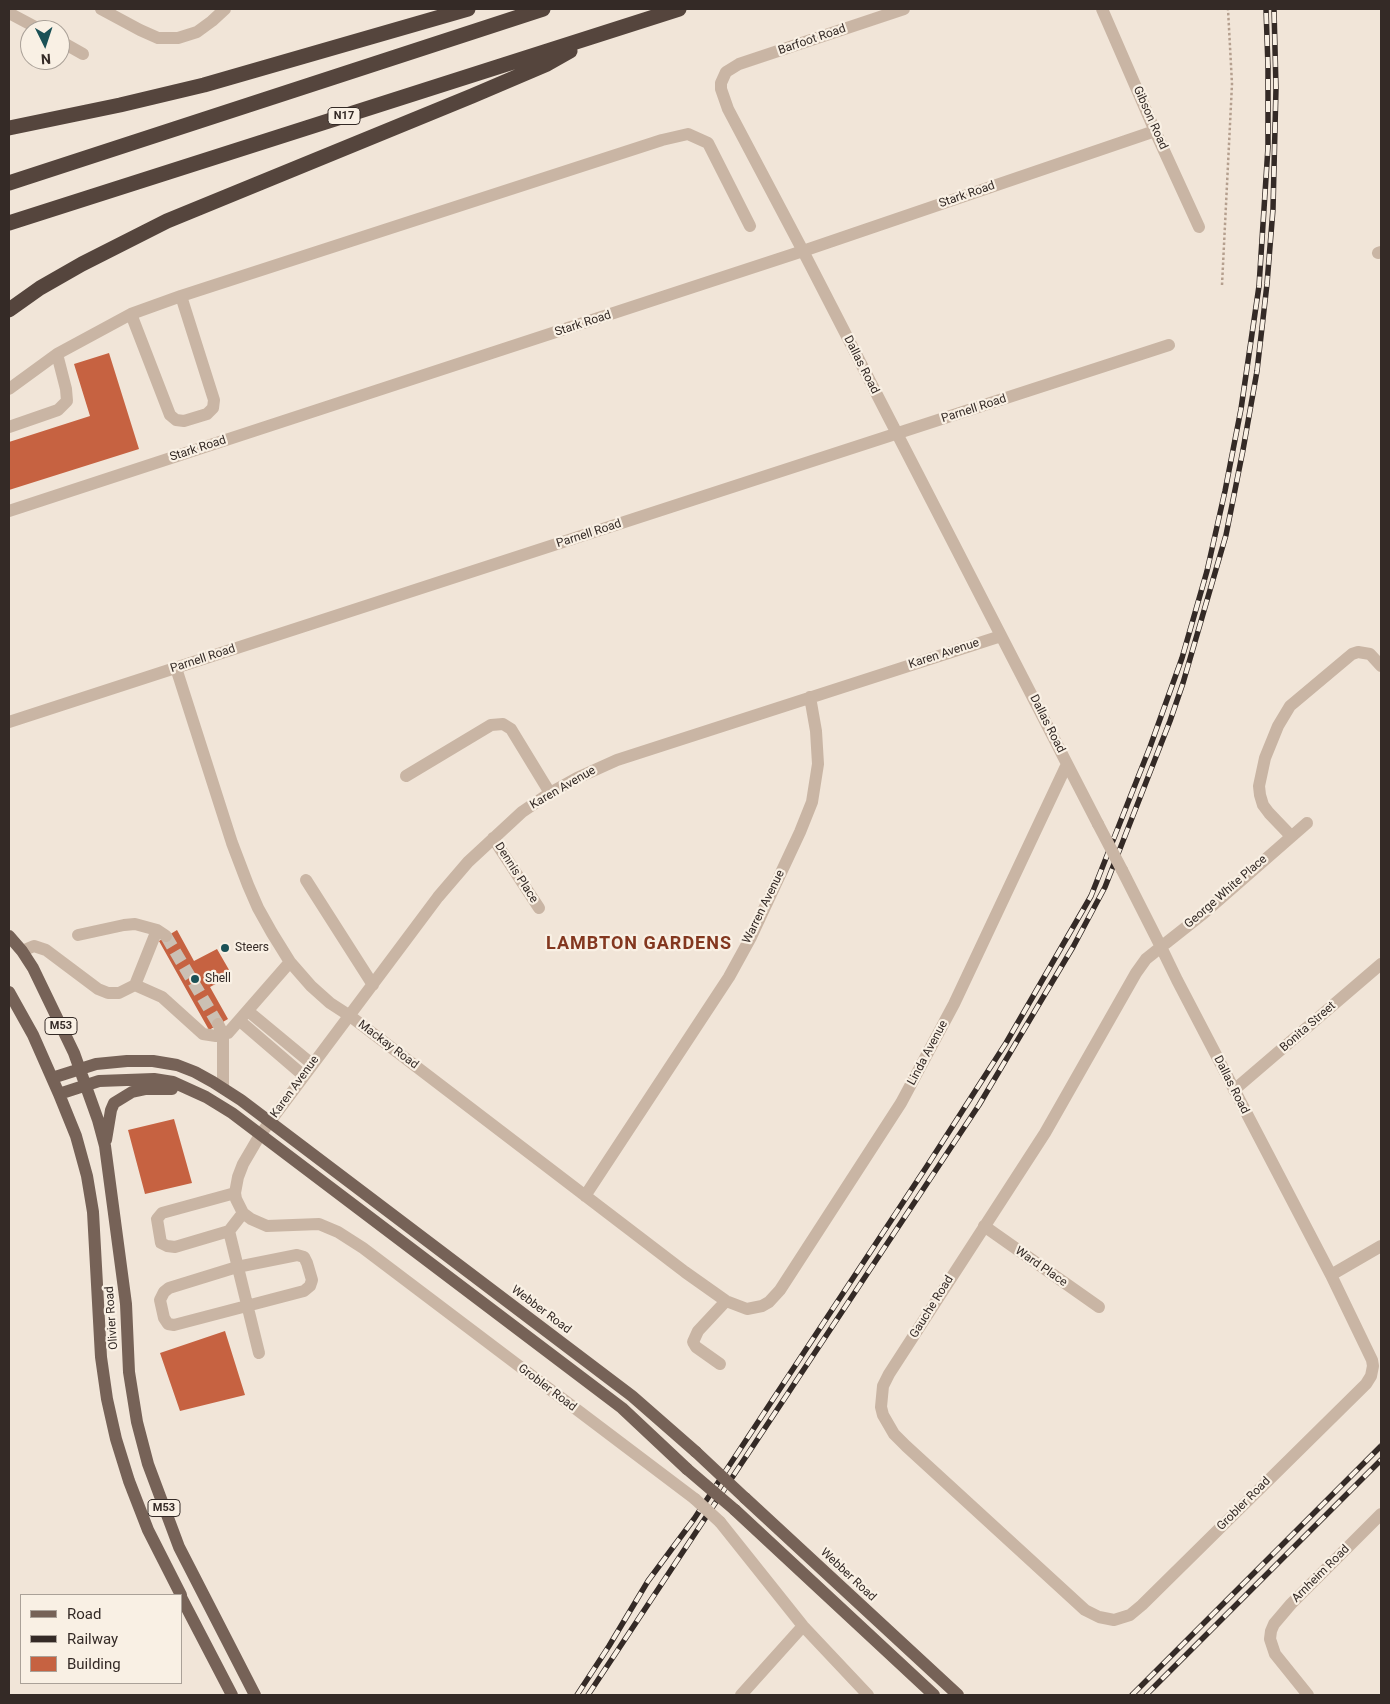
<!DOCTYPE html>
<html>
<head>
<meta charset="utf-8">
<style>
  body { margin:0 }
  #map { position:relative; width:1390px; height:1704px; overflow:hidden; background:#f1e5d8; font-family:Roboto,sans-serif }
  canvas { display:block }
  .frame { position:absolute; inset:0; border:10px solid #342a26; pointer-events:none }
  .legend { position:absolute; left:20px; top:1594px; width:162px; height:90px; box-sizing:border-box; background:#f9f0e4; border:1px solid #aaa198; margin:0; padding:6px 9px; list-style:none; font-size:15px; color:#342a26 }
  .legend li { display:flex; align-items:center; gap:10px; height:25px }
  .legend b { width:25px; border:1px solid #aaa198 }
  .north { position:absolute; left:20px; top:20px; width:50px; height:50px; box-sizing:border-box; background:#f9f0e4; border:1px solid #aaa198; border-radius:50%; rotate:176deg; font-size:14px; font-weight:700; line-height:20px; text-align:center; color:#342a26 }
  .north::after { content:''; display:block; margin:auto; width:18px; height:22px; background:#1b5156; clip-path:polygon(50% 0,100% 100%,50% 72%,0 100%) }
</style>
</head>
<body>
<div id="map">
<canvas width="1390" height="1704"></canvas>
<div class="frame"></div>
<ul class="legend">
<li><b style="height:6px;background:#766257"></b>Road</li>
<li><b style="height:6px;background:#342a26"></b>Railway</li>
<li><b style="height:14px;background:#c66241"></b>Building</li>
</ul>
<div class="north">N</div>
</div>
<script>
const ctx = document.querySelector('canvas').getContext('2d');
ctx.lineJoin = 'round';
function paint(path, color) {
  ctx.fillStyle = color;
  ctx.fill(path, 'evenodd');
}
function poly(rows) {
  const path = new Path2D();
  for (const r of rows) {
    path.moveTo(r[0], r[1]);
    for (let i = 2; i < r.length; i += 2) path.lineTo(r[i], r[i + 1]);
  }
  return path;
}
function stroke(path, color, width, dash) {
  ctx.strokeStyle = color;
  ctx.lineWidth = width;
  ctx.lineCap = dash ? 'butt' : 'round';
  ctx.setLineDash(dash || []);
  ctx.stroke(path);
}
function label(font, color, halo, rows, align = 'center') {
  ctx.font = font + ' Roboto,sans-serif';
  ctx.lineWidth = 4.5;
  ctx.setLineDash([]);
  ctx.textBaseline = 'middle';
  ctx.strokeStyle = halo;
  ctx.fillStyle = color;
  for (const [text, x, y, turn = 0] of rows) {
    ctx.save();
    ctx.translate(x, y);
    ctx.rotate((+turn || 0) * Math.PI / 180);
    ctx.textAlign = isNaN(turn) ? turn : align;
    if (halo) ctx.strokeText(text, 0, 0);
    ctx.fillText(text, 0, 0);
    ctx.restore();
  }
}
paint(poly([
  [109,353,139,449,9,490,9,442,90,416,74,364],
  [177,930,194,961,217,949,232,975,210,987,228,1019,209,1030,159,941],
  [174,1119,192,1183,145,1194,128,1130],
  [225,1331,245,1395,180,1411,160,1353]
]), '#c66241');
stroke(poly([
  [166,936,218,1024]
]), '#cbc0b4', 12, [12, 6]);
stroke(poly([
  [1222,285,1232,84,1228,9]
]), '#b59f8e', 2.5, [2.5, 2.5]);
stroke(poly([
  [101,9,140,30,158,38,178,38,197,32,212,21,225,9],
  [904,9,739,64,726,72,721,83,721,89,728,109,803,251,1098,824],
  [1102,9,1155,131,1199,227],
  [9,13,41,30],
  [60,41,83,54],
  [1378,253,1381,252],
  [131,314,170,415,176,420,184,421,207,414,213,408,214,400,181,296],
  [9,389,57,354,131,314,181,296,662,140,688,134,708,143,750,226],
  [9,427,58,410,67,401,66,389,57,354],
  [9,511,803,251,1155,131],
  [176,668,232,843,248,885,258,908,272,933,290,962,311,986,330,1003,350,1016,685,1272,726,1301,747,1309,762,1306,769,1302,780,1290,901,1103,954,1004,1067,764],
  [9,722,1169,345],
  [406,776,491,725,503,724,511,729,550,793],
  [1291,836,1269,813,1263,805,1260,795,1259,786,1265,758,1278,726,1290,706,1352,654,1358,652,1370,654,1381,666],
  [493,838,539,908],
  [1122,870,1161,947,1177,980,1331,1275,1372,1360,1373,1366,1371,1376,1366,1384,1142,1605,1130,1615,1114,1620,1099,1617,1085,1610,906,1446,894,1434,883,1415,881,1407,883,1386,889,1374,1045,1133,1136,973,1146,959,1161,947,1204,913,1307,823],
  [306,880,373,985],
  [157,930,135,985,162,997,203,1034,216,1036,228,1033,290,962],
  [78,935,124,925,135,924,157,930,166,936],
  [22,951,34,946,46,950,98,989,108,993,119,993,135,985],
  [248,1011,312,1064],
  [240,1021,304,1076],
  [218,1024,223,1034,223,1088],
  [1234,1090,1381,964],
  [585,1196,729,977,751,937,800,832,812,802,818,764,816,731,810,697],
  [243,1213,229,1231,259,1353],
  [984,1226,1099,1307],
  [229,1231,175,1247,167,1246,161,1243,157,1219,162,1213,235,1193],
  [297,1255,304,1257,307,1263,312,1280,310,1286,304,1291,174,1325,168,1324,164,1318,160,1300,164,1292,169,1288,237,1267,297,1255],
  [1331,1275,1381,1246],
  [720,1364,696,1347,693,1342,698,1331,726,1301],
  [695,1499,363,1248,338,1232,319,1224,267,1226,251,1219,243,1213,236,1199,235,1193,238,1177,243,1164,260,1135,438,897,468,862,522,812,550,793,577,778,617,760,1001,636],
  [720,1522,803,1626,868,1695],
  [741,1695,803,1626],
  [1308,1695,1275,1654,1270,1639,1271,1631,1274,1624,1291,1604,1381,1514]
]), '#c9b5a4', 12);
stroke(poly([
  [9,936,22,951,33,968,74,1053,98,1120,105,1146,126,1304,129,1372,137,1422,148,1464,179,1547,255,1695],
  [9,992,33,1035,59,1094,76,1136,87,1176,93,1212,101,1357,107,1399,116,1439,129,1481,148,1530,181,1595],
  [52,1078,96,1064,127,1061,153,1061,177,1065,195,1072,213,1082,241,1100,632,1396,696,1452],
  [59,1094,99,1081,154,1079,173,1082,206,1097,232,1113,622,1408,687,1469],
  [106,1140,111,1110,114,1103,132,1092,146,1089,172,1089],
  [745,1498,958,1695],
  [735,1510,934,1695],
  [181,1597,232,1695]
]), '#766257', 12);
stroke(poly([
  [9,128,120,105,204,85,468,9],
  [9,183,543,9],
  [9,223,679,9],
  [9,310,40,288,82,264,167,221,472,96,547,64,570,51]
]), '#55453d', 15);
const rail = poly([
  [577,1695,609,1646,648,1581,694,1519,927,1166,1006,1043,1091,896,1150,747,1182,658,1207,571,1225,491,1241,409,1259,286,1268,147,1268,67,1266,9],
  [588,1695,979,1105,1073,947,1105,887,1170,721,1183,683,1226,535,1243,450,1257,371,1267,284,1273,209,1276,88,1274,9],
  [1132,1695,1381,1446],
  [1146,1695,1381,1460]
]);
stroke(rail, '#342a26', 5.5);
stroke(rail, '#f9f0e4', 4, [11]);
stroke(poly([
  [1098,824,1122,870],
  [695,1499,720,1522]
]), '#c9b5a4', 12);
stroke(poly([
  [696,1452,745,1498],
  [687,1469,735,1510]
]), '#766257', 12);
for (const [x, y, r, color] of [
  [225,948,5,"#1b5156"],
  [195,979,5,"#1b5156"]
]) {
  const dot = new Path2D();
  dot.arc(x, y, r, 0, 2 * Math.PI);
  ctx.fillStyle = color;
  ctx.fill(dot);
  stroke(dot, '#f9f0e4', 2);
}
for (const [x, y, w] of [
  [344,116,32],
  [61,1026,32],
  [164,1508,32]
]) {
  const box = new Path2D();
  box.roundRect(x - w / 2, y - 8.5, w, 17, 4);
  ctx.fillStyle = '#f9f0e4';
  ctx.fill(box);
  stroke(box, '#342a26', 1);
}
label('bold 11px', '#342a26', null, [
  ["N17",344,116],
  ["M53",61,1026],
  ["M53",164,1508]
]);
label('12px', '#342a26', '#f9f0e4', [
  ["Barfoot Road",812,40,-19],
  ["Gibson Road",1150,118,66],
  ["Stark Road",967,195,-19],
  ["Stark Road",583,324,-18],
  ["Dallas Road",861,365,63],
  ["Parnell Road",974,409,-18],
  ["Stark Road",198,449,-18],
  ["Parnell Road",589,534,-18],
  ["Karen Avenue",944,654,-18],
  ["Parnell Road",203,659,-18],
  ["Dallas Road",1047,724,63],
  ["Karen Avenue",563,788,-30],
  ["Dennis Place",516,873,57],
  ["George White Place",1226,892,-41],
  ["Warren Avenue",764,907,-64],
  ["Bonita Street",1308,1027,-41],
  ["Mackay Road",388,1045,37],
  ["Linda Avenue",928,1053,-62],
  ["Dallas Road",1231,1085,63],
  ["Karen Avenue",295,1087,-54],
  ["Ward Place",1041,1267,35],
  ["Gauche Road",932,1307,-58],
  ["Webber Road",541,1310,37],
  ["Olivier Road",112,1318,-94],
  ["Grobler Road",547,1388,37],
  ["Grobler Road",1244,1504,-45],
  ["Arnheim Road",1321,1574,-45],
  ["Webber Road",848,1575,43]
]);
label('12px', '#342a26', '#f9f0e4', [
  ["Steers",235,948],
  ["Shell",205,979]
], 'left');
ctx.letterSpacing = '1px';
label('bold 18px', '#83371f', '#f9f0e4', [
  ["LAMBTON GARDENS",639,944]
]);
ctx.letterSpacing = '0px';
</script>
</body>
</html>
